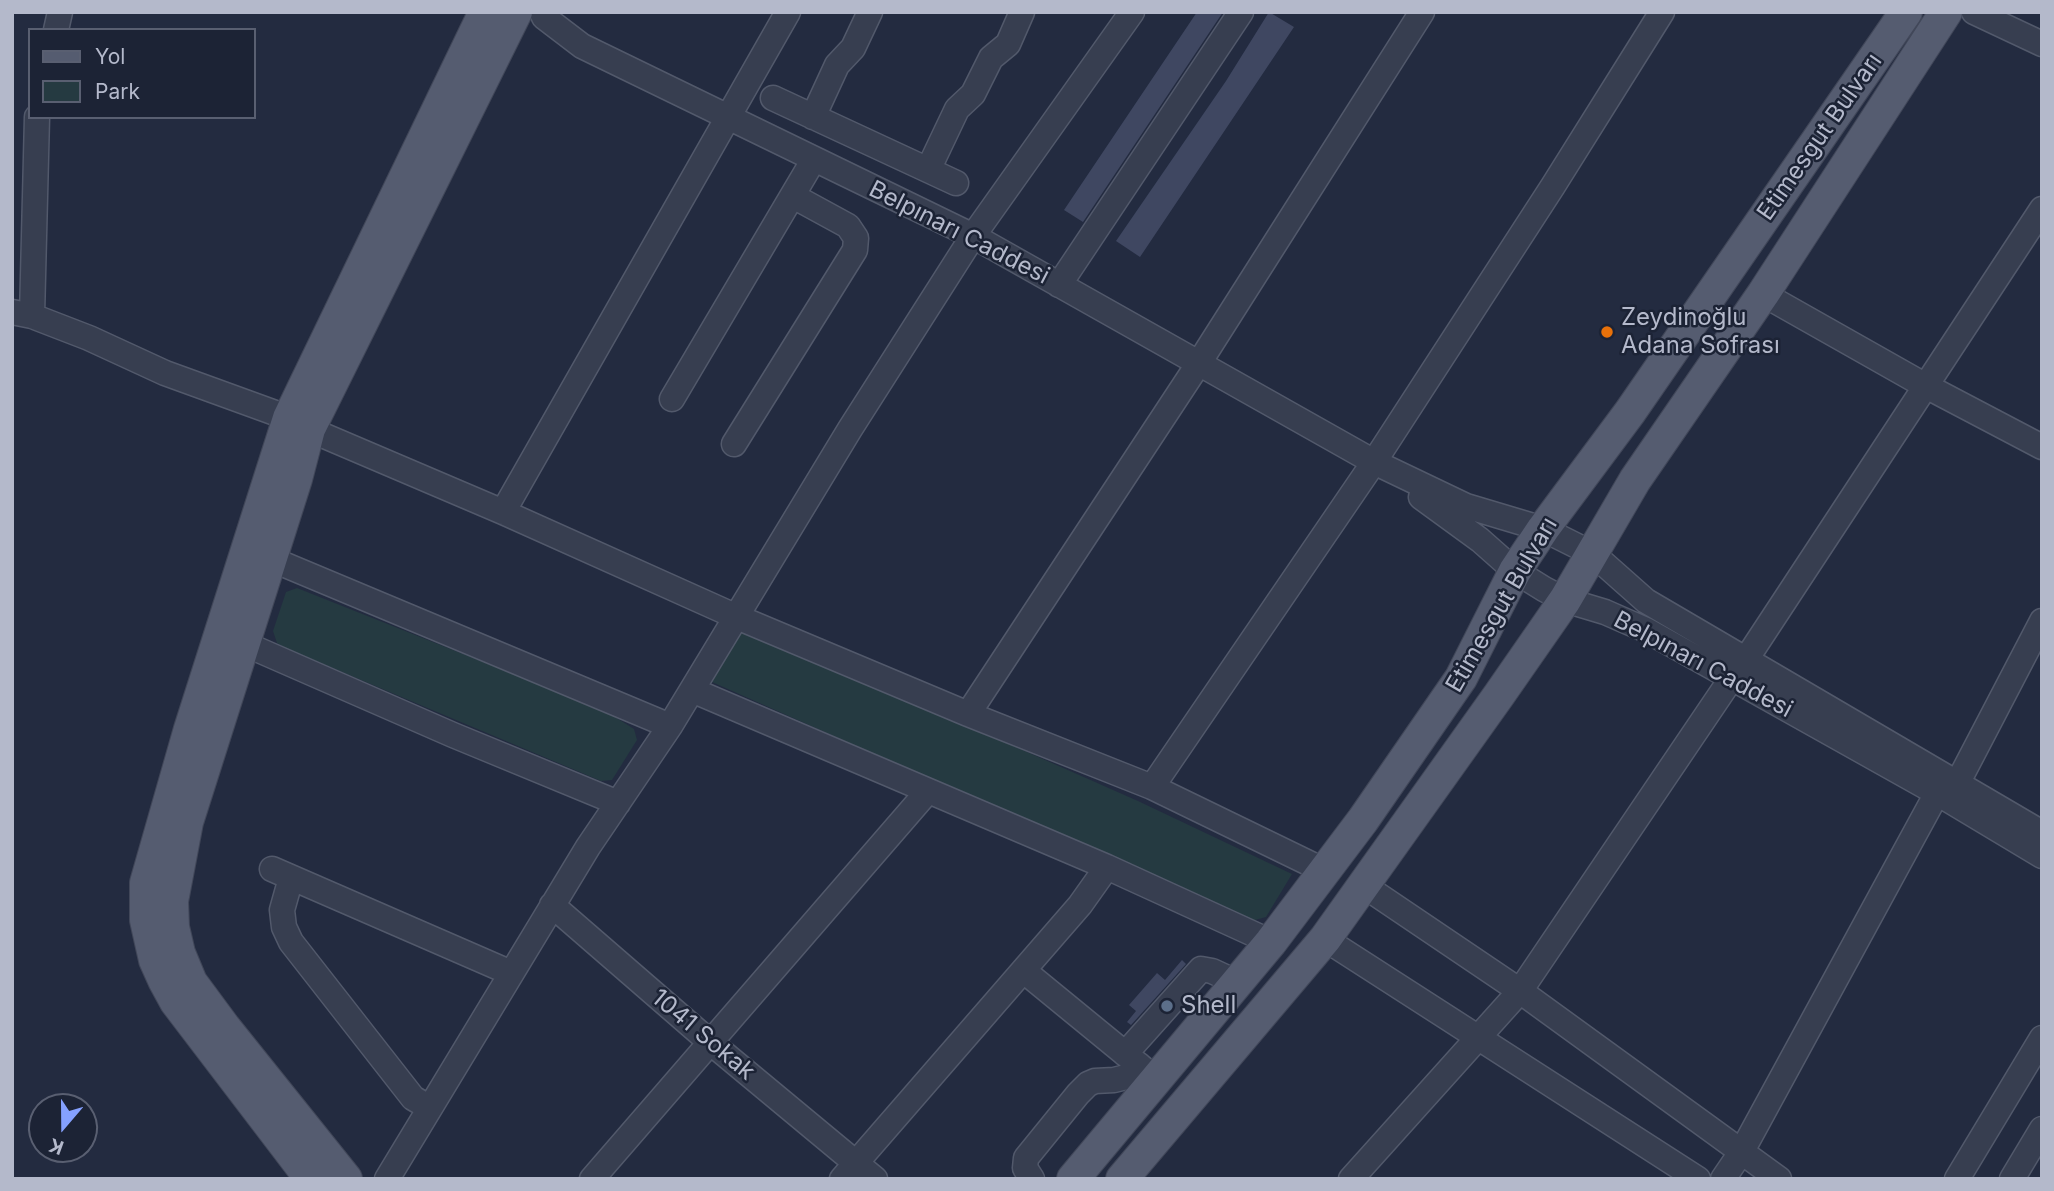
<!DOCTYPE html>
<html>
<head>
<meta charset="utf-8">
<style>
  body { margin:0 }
  #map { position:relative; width:2054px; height:1191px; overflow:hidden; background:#232b40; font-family:Inter,sans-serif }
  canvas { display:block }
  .frame { position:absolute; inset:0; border:14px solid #b4b9cb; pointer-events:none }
  .legend { position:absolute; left:28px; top:28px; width:228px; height:91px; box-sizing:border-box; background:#1c2335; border:2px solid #595f71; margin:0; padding:9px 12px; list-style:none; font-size:21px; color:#b4b9cb }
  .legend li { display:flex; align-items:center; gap:14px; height:35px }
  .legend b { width:35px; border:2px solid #595f71 }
  .north { position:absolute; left:28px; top:1093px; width:70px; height:70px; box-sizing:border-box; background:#1c2335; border:2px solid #595f71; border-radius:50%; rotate:200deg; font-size:19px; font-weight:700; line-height:28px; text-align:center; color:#b4b9cb }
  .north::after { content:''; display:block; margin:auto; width:24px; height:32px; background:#85a1ff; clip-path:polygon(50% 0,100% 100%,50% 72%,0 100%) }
</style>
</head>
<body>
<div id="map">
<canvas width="2054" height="1191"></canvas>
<div class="frame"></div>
<ul class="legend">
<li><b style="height:9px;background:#555c70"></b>Yol</li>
<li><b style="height:19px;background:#253a41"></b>Park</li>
</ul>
<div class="north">K</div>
</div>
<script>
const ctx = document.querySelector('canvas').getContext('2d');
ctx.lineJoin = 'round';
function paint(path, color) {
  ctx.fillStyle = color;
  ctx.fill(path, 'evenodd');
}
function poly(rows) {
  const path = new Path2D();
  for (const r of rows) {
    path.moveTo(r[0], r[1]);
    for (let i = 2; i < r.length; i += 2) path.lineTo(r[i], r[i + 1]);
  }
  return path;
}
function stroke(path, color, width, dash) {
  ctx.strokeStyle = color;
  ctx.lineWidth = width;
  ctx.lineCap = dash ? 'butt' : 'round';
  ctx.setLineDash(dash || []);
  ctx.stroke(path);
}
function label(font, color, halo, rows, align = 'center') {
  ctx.font = font + ' Inter,sans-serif';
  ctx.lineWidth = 5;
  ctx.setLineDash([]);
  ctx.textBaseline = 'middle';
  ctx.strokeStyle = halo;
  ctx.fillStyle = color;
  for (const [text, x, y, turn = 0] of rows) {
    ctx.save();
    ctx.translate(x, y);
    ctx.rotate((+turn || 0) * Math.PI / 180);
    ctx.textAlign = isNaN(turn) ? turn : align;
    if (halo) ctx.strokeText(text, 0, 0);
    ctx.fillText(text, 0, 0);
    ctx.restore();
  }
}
paint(poly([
  [297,588,604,710,634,729,637,740,612,780,601,781,285,648,277,643,273,631,286,592],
  [744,627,1138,801,1292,874,1266,917,1255,920,1244,918,712,682]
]), '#253a41');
paint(poly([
  [1197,12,1223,12,1083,222,1064,210],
  [1269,12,1294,27,1140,257,1116,241,1226,81],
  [1182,960,1186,964,1131,1025,1127,1022,1136,1011,1129,1005,1157,973,1165,980]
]), '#3f4761');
const minor = poly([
  [542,12,544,17,582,46,973,236,1374,462,1466,506,1543,529,1593,554,1646,601,2042,833],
  [1974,12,2042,44],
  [56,30,60,12],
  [773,98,956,183],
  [813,117,837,65,853,48,870,12],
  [928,170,957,109,973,94,991,58,1008,44,1022,12],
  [1059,285,1241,12],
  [1763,294,1924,385,2042,447],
  [12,312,32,316,89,338,165,373,289,418,313,431,503,512,737,617,968,714,1152,787,1325,871],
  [32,316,37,117],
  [672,399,814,159],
  [734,444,855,250,856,238,848,226,793,196],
  [1421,497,1480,540,1515,571,1544,589,1565,600,1605,612,1646,630,1937,793,2042,856],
  [503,512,788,12],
  [271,559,670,726,850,429,973,236,1132,12],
  [245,644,453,735,618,803],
  [1745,661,2042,209],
  [692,690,1107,867,1271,942],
  [968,714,1199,363,1422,12],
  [1957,784,2042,621],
  [1152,787,1374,462,1553,186,1662,12],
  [272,869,511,973],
  [291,878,282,910,284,927,291,942,413,1098,430,1108],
  [1363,885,1520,991,1779,1179],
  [552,905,710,1042,875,1179],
  [1325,939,1698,1179],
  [1024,971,1151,1075],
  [1125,1054,1201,969,1212,971,1238,983],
  [387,1179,588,847,670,726],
  [592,1179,928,791],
  [842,1179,1080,905,1107,867],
  [1032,1179,1025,1168,1026,1158,1078,1094,1088,1084,1095,1081,1114,1080,1126,1077,1139,1065],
  [1351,1179,1520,991,1731,679],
  [1723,1179,1742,1151,1937,793],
  [1957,1179,2042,1038],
  [2012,1179,2042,1129]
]);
const major = poly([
  [311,1179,176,1002,164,980,155,960,146,920,146,883,190,729,289,418,485,12],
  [346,1179,225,1028,191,982,179,953,173,927,172,901,187,822,296,479,309,429,516,12],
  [1073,1179,1271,942,1363,820,1461,678,1515,571,1543,529,1630,412,1906,12],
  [1122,1179,1325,939,1499,695,1565,600,1635,480,1763,294,1946,12]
]);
stroke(minor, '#52596b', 27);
stroke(major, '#414759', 34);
stroke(minor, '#373e50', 24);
stroke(major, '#555c70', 32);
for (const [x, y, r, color] of [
  [1607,332,7,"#e8710a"],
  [1167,1006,7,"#5c6f8a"]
]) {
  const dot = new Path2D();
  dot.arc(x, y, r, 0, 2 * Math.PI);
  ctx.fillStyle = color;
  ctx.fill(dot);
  stroke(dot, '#1c2335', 2.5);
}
label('24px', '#b4b9cb', '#1c2335', [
  ["Etimesgut Bulvarı",1820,137,-55],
  ["Belpınarı Caddesi",959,233,27],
  ["Etimesgut Bulvarı",1502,605,-60],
  ["Belpınarı Caddesi",1703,665,28],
  ["1041 Sokak",703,1035,40]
]);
label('24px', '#b4b9cb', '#1c2335', [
  ["Zeydinoğlu",1621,318],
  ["Adana Sofrası",1621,346],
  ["Shell",1181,1006]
], 'left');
</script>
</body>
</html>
